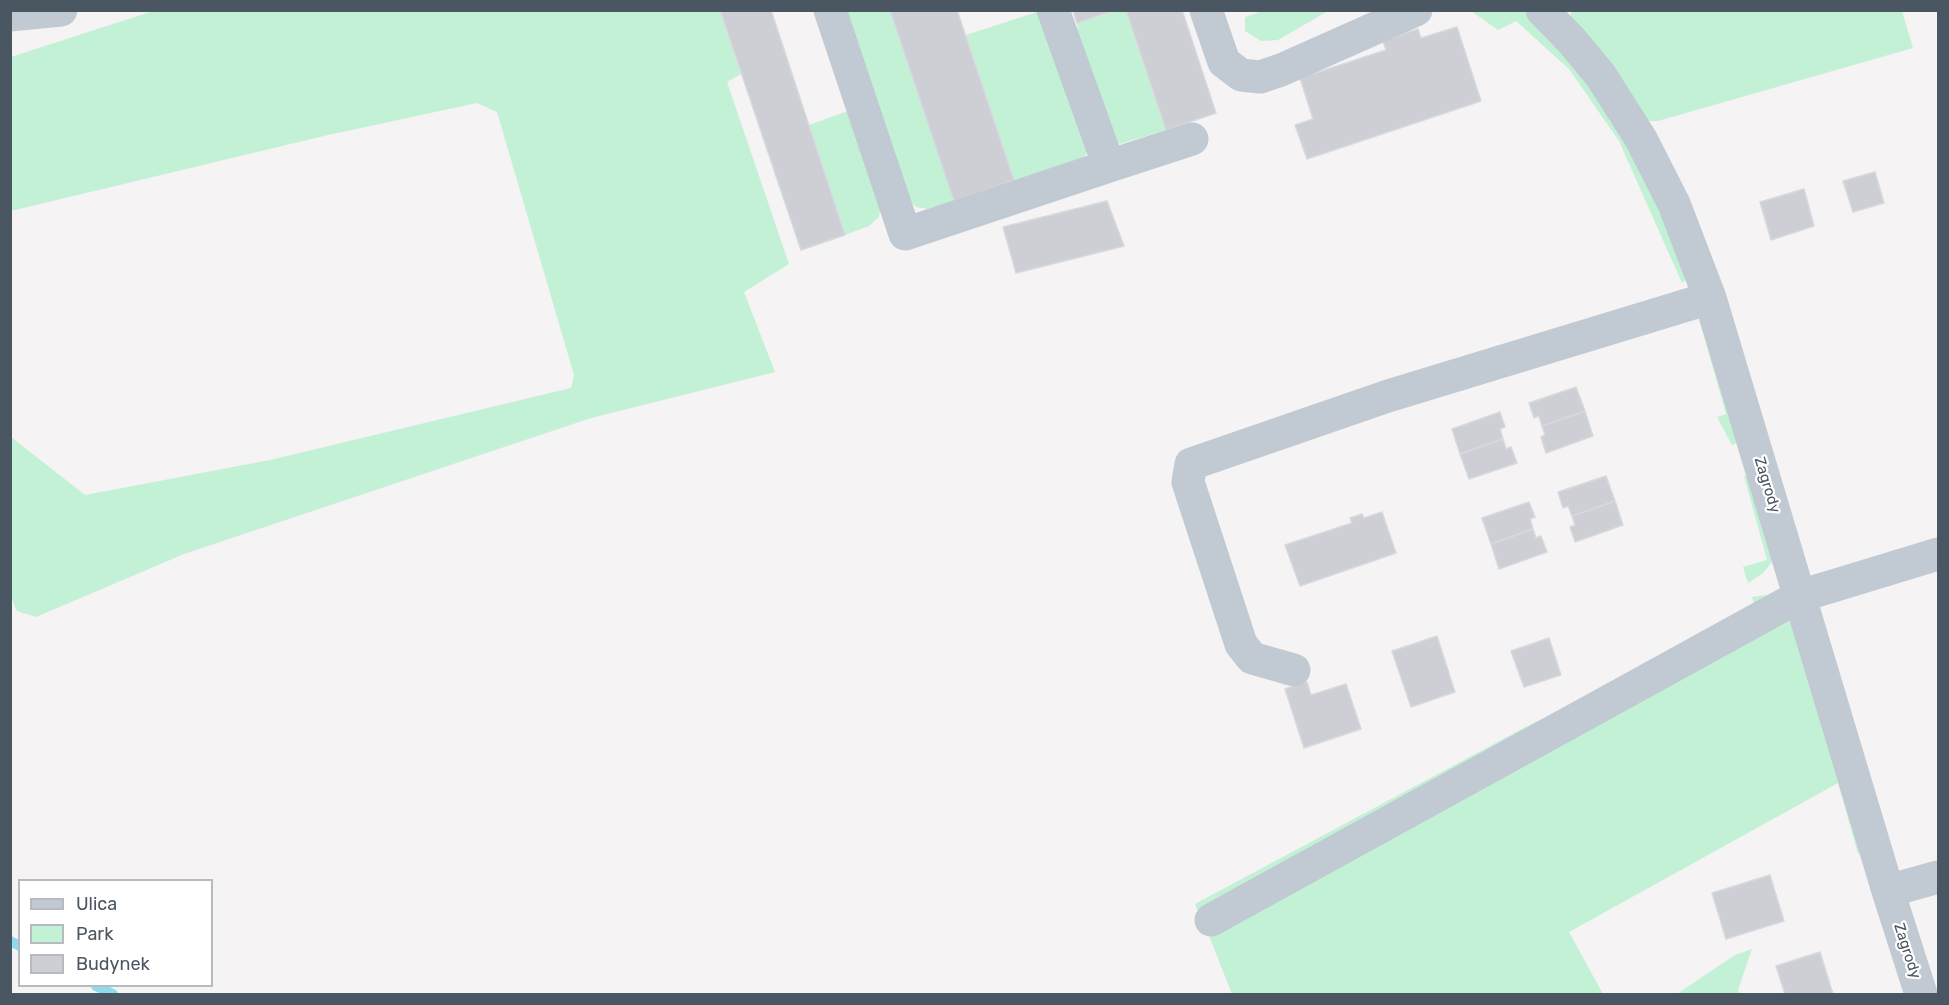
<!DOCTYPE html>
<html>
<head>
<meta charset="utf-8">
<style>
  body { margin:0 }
  #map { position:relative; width:1949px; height:1005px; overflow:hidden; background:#f5f3f3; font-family:Rubik,sans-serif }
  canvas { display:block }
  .frame { position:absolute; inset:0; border:12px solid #4a5661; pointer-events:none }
  .legend { position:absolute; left:18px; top:879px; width:195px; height:108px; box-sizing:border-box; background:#fff; border:2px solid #b7bbc0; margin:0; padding:8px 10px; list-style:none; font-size:18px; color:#4a5661 }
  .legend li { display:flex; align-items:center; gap:12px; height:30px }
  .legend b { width:30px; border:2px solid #b7bbc0 }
</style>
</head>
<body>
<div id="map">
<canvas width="1949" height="1005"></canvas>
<div class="frame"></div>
<ul class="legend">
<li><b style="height:8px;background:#c1cad2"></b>Ulica</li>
<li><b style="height:16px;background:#c3f1d5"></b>Park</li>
<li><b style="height:16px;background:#cdcfd5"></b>Budynek</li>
</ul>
</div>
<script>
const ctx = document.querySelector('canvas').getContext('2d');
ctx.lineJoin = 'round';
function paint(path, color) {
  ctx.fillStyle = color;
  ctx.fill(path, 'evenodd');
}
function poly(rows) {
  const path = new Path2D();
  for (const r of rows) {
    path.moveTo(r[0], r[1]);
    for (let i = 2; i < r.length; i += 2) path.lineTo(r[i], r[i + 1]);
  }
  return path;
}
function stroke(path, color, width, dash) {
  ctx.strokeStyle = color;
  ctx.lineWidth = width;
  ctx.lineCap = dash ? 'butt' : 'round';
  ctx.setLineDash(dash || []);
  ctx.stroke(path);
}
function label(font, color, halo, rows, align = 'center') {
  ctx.font = font + ' Rubik,sans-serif';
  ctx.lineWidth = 4.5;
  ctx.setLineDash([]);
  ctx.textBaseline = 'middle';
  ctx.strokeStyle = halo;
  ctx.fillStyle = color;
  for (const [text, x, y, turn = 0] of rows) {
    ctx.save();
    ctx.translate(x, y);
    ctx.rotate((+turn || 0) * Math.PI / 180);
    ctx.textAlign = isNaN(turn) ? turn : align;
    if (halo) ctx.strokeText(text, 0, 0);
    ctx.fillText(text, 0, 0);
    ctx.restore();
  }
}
paint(poly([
  [1266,10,1328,10,1328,11,1278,40,1261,41,1245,31,1245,17],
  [1571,10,1902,11,1913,48,1658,121,1649,121,1571,21],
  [153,11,720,11,741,74,727,82,789,264,744,292,775,372,591,418,184,554,36,617,17,611,10,595,11,437,85,495,270,460,571,388,574,375,497,112,477,103,328,135,11,211,11,57],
  [841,11,890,11,954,201,928,209,916,207,905,197],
  [1040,11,1090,150,1081,161,1014,180,966,35],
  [1114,11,1126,11,1166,130,1120,144,1111,141,1080,55,1077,23],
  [1471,11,1525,11,1565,49,1627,138,1690,277,1682,283,1619,141,1569,69,1516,21,1498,30],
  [851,110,881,203,879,217,869,226,845,235,809,125],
  [1699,319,1708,324,1745,440,1732,445,1717,417,1726,414],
  [1754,472,1772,562,1763,573,1748,583,1743,567,1767,560,1744,476],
  [1766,595,1761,608,1201,919,1195,904,1518,731,1756,610,1752,597],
  [1786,621,1794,622,1863,848,1858,854,1838,783,1569,932,1603,994,1232,994,1209,936,1479,780],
  [1752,949,1738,990,1740,994,1677,994,1735,955]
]), '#c3f1d5');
stroke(poly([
  [10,941,20,946],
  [96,986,113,994]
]), '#90daee', 10);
const building = poly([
  [720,10,771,10,845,235,801,250,720,10],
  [890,10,957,10,1014,180,954,201,890,10],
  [1073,10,1114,10,1077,23,1073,10],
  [1126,10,1182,10,1216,113,1166,130,1126,10],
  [1457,27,1481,101,1307,159,1295,125,1313,119,1300,78,1386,50,1383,41,1418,29,1421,38,1457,27],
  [1875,172,1884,203,1853,212,1843,181,1875,172],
  [1804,189,1814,226,1771,240,1760,202,1804,189],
  [1107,201,1124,246,1016,273,1003,227,1107,201],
  [1576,387,1585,411,1542,426,1539,416,1534,418,1529,403,1576,387],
  [1585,411,1593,436,1546,453,1541,437,1545,435,1542,426,1585,411],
  [1500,412,1505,427,1500,429,1503,439,1460,454,1452,429,1500,412],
  [1503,439,1506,449,1511,447,1517,463,1469,479,1460,454,1503,439],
  [1606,476,1615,501,1572,516,1568,506,1563,508,1558,492,1606,476],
  [1615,501,1623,525,1575,542,1570,527,1575,525,1572,516,1615,501],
  [1529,502,1535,517,1530,519,1533,529,1491,544,1482,518,1529,502],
  [1382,512,1396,553,1300,586,1285,545,1352,523,1350,518,1362,514,1364,518,1382,512],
  [1533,529,1536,538,1541,536,1547,552,1499,569,1491,544,1533,529],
  [1437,636,1455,692,1411,707,1392,651,1437,636],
  [1549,638,1561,675,1524,687,1511,651,1549,638],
  [1307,682,1311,695,1346,684,1361,729,1304,748,1285,689,1307,682],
  [1770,875,1784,921,1726,939,1712,893,1770,875],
  [1820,952,1833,994,1785,994,1776,966,1820,952]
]);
paint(building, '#cdcfd5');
stroke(building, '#d7d9de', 1.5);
stroke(poly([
  [830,10,905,234,1109,166,1053,10],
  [1206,10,1224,62,1241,75,1260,77,1281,70,1416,10],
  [1542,10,1572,41,1601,76,1641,139,1674,204,1710,298,1888,891,1921,994],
  [10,15,61,10],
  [1109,166,1192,139],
  [1294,670,1252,658,1241,644,1188,482,1191,464,1388,396,1710,298],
  [1888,891,1938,877],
  [1211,920,1800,596,1938,554]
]), '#c1cad2', 33);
label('15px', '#4a5661', '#fff', [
  ["Zagrody",1767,485,73],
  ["Zagrody",1907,951,72]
]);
</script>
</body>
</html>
